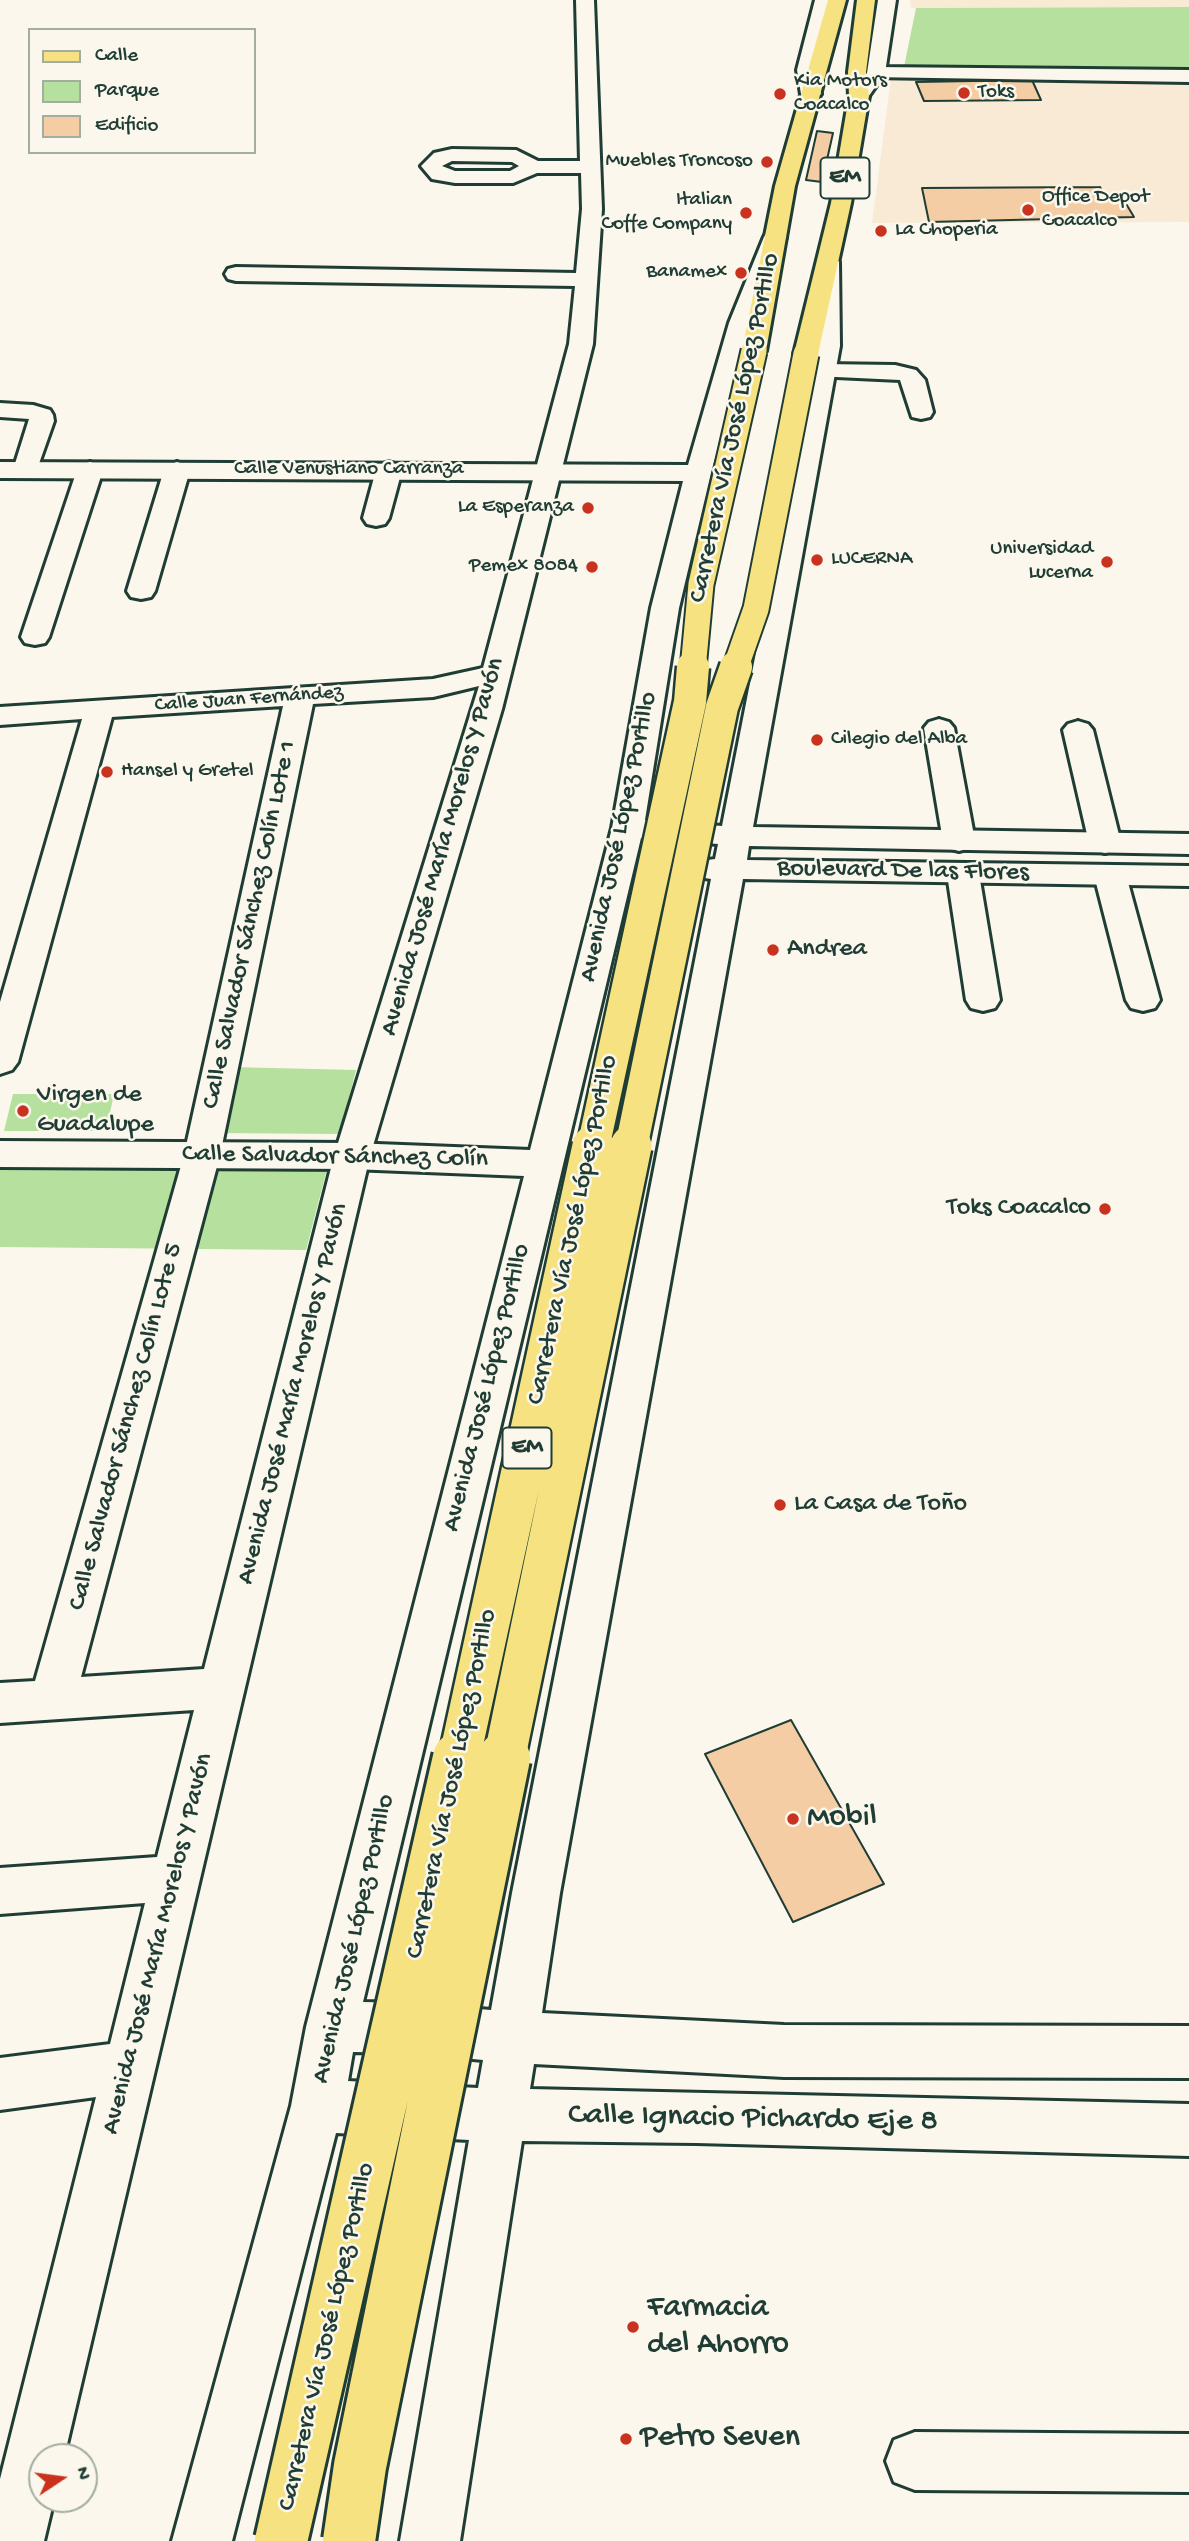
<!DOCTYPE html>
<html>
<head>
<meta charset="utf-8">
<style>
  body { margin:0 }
  #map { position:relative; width:1189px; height:2541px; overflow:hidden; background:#fbf7ec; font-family:"Gochi Hand",sans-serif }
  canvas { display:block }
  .legend { position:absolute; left:28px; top:28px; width:228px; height:126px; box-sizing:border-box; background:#fbf7ec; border:2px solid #a3ada2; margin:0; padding:9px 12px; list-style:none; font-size:21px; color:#1f3d34 }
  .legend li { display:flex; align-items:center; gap:14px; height:35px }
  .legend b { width:35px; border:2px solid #a3ada2 }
  .north { position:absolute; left:28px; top:2443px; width:70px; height:70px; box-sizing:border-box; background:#fbf7ec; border:2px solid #a3ada2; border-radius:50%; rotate:77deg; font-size:19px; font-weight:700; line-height:28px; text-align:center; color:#1f3d34 }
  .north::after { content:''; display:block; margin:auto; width:24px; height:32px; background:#c8321e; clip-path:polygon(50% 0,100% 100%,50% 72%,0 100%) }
</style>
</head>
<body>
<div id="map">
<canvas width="1189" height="2541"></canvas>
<ul class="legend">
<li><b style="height:9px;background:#f7e281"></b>Calle</li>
<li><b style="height:19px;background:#b5e09d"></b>Parque</li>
<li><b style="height:19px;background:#f5cda4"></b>Edificio</li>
</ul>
<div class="north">N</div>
</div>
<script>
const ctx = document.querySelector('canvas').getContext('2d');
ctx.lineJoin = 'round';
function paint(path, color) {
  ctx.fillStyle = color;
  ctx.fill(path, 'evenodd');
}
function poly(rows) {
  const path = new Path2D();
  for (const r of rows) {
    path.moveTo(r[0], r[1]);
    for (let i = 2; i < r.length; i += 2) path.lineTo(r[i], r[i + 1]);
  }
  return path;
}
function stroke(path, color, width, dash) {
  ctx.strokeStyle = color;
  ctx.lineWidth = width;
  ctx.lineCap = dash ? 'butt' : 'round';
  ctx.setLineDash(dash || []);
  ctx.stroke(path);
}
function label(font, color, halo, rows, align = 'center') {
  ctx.font = font + ' "Gochi Hand",sans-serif';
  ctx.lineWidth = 5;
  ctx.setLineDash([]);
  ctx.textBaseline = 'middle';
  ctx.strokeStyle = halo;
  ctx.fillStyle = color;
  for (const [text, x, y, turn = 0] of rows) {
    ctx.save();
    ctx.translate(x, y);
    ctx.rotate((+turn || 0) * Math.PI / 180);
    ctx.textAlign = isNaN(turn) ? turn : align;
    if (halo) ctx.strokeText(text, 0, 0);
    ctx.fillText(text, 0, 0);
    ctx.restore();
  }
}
paint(poly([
  [910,0,1189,0,1189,7,911,8],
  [891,78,1189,79,1189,222,872,223]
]), '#f9ead6');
paint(poly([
  [1189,7,1189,68,904,67,916,8],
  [229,1067,356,1070,340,1134,215,1133],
  [13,1094,114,1094,106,1131,4,1131],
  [0,1167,327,1169,306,1250,0,1247]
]), '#b5e09d');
const building = poly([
  [1032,80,1041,100,924,101,916,82,1032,80],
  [817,131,833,133,822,182,806,180,817,131],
  [1100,187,1106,200,1125,202,1134,217,929,222,922,188,1100,187],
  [791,1720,884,1884,793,1922,705,1754,791,1720]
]);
paint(building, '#f5cda4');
stroke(building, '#1f3d34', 2);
const street = poly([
  [576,0,594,0,602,209,593,344,502,709,370,1156,64,2457,42,2457,42,2499,54,2499,44,2541,0,2541,0,2479,96,2097,0,2110,0,2058,110,2044,145,1903,0,1914,0,1868,157,1857,194,1710,0,1723,0,1683,35,1681,184,1155,283,706,112,717,18,1062,12,1070,0,1074,0,1002,82,719,0,725,0,707,433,679,483,668,569,344,575,286,236,281,228,279,225,274,228,269,236,267,576,273,582,209,581,173,537,173,513,183,455,183,432,179,421,166,434,153,452,149,516,150,538,161,580,161,576,0],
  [452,161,512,162,519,166,510,171,455,171,442,166,452,161],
  [479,686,334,1156,204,1669,81,1677,220,1155,313,704,433,697,479,686],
  [876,67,1189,70,1189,82,869,77,867,73,876,67],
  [823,364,895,365,916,370,925,380,933,412,930,417,921,419,912,417,900,380,815,376,811,371,815,366,823,364],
  [0,403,33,405,50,410,53,415,54,421,35,475,26,478,17,475,13,470,29,419,0,417,0,403],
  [90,462,99,465,103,470,49,637,45,643,35,645,25,643,21,637,77,470,81,465,90,462],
  [177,462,186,465,190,470,155,591,151,597,141,599,131,597,127,591,164,470,168,465,177,462],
  [389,462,398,465,402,470,389,518,385,524,376,526,367,524,363,518,376,470,380,465,389,462],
  [939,719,949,722,954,728,975,841,970,848,959,851,948,848,943,841,924,728,929,722,939,719],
  [1078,721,1088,724,1093,730,1121,843,1116,850,1105,853,1094,850,1089,843,1063,730,1068,724,1078,721],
  [963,864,974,867,979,874,1000,1000,995,1008,983,1011,971,1008,966,1000,947,874,952,867,963,864],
  [1110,865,1121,868,1126,875,1160,1000,1155,1008,1143,1011,1131,1008,1126,1000,1094,875,1099,868,1110,865],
  [915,2432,1189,2434,1189,2492,915,2490,894,2482,886,2461,894,2440,915,2432]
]);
const secondary = poly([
  [815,0,833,0,815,70,821,94,811,100,801,94,797,70,815,0],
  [878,0,896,0,885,73,866,100,859,102,849,96,867,73,878,0],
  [775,231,783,232,786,237,751,323,711,473,679,608,645,820,722,826,816,346,817,262,820,257,828,255,836,257,839,262,840,346,753,827,1189,834,1189,854,749,846,747,860,1189,866,1189,886,743,879,560,1893,542,2013,784,2025,1189,2026,1189,2078,784,2077,534,2064,530,2089,1189,2104,1189,2156,696,2143,522,2141,460,2541,400,2541,469,2140,336,2133,232,2541,172,2541,291,2106,306,2027,524,1176,352,1169,0,1167,0,1141,352,1143,530,1150,612,828,651,608,683,481,0,478,0,462,688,465,729,323,764,237,767,232,775,231],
  [641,838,718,844,715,859,693,862,688,869,693,876,711,879,512,1893,491,2010,412,2003,363,2002,641,838],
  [353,2052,412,2053,483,2060,478,2088,348,2081,353,2052]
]);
const primary = poly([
  [828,0,846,0,795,186,766,351,762,356,754,358,746,356,742,351,775,186,828,0],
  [857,0,875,0,866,72,869,96,851,203,818,354,814,359,806,361,798,359,794,354,831,203,849,96,848,72,857,0]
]);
stroke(street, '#1f3d34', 6);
stroke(secondary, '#1f3d34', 6);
stroke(primary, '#1f3d34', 6);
paint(street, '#fbf7ec');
paint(secondary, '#fbf7ec');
paint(primary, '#f7e281');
const primaryBridgeFar3 = poly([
  [693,669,701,584,754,351],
  [735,669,756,609,806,354]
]);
const primaryBridgeFar2 = poly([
  [593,1148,690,702,693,667],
  [631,1148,722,707,736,667]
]);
const primaryBridgeFar1 = poly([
  [459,1760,593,1146],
  [504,1760,631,1146]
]);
const primaryBridge = poly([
  [281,2541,459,1758],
  [349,2541,360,2466,504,1758]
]);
stroke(primaryBridgeFar3, '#1f3d34', 29, []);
stroke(primaryBridgeFar2, '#1f3d34', 37, []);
stroke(primaryBridgeFar1, '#1f3d34', 46, []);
stroke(primaryBridge, '#1f3d34', 58, []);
stroke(primaryBridgeFar3, '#f7e281', 25);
stroke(primaryBridgeFar2, '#f7e281', 32);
stroke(primaryBridgeFar1, '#f7e281', 41);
stroke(primaryBridge, '#f7e281', 52);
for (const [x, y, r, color] of [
  [964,93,7,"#c8321e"],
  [780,94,7,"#c8321e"],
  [767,162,7,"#c8321e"],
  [1028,210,7,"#c8321e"],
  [746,213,7,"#c8321e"],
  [881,231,7,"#c8321e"],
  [741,273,7,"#c8321e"],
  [588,508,7,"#c8321e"],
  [817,560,7,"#c8321e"],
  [1107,562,7,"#c8321e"],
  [592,567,7,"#c8321e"],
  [817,740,7,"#c8321e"],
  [107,772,7,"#c8321e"],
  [773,950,7,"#c8321e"],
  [23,1111,7,"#c8321e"],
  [1105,1209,7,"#c8321e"],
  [780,1505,7,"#c8321e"],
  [793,1819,7,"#c8321e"],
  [633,2327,7,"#c8321e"],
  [626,2439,7,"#c8321e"]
]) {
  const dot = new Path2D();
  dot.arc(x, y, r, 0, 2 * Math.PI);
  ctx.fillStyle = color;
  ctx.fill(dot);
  stroke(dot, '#fbf7ec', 2.5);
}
label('21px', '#1f3d34', '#fbf7ec', [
  ["Kia Motors",794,82],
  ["Coacalco",794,106],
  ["Toks",978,93],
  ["Muebles Troncoso",753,162,"right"],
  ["Office Depot",1042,198],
  ["Coacalco",1042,222],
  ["Italian",732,201,"right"],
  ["Coffe Company",732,225,"right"],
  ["La Choperia",895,231],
  ["Banamex",727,273,"right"],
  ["La Esperanza",574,508,"right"],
  ["Universidad",1093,550,"right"],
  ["Lucerna",1093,574,"right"],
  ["LUCERNA",831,560],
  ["Pemex 8084",578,567,"right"],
  ["Cilegio del Alba",831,740],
  ["Hansel y Gretel",121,772]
], 'left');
label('21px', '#1f3d34', '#fbf7ec', [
  ["Calle Venustiano Carranza",349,470],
  ["Calle Juan Fernández",249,700,-4]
]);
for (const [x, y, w] of [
  [845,178,49],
  [527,1448,49]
]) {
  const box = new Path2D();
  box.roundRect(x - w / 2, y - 20.5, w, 41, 5);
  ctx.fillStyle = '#fbf7ec';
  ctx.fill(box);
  stroke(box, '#1f3d34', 2);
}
label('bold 24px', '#1f3d34', null, [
  ["EM",845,178],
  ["EM",527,1448]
]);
label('26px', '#1f3d34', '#fbf7ec', [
  ["Carretera Vía José López Portillo",736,428,-78],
  ["Avenida José López Portillo",620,837,-78],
  ["Avenida José María Morelos Y Pavón",444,847,-74],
  ["Boulevard De las Flores",903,872,1],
  ["Calle Salvador Sánchez Colín Lote 1",251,925,-78],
  ["Calle Salvador Sánchez Colín",335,1158,1],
  ["Carretera Vía José López Portillo",574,1230,-78],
  ["Avenida José López Portillo",488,1388,-76],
  ["Avenida José María Morelos Y Pavón",294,1394,-76],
  ["Calle Salvador Sánchez Colín Lote 5",127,1427,-75],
  ["Carretera Vía José López Portillo",453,1784,-78],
  ["Avenida José López Portillo",355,1939,-77],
  ["Avenida José María Morelos Y Pavón",159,1944,-76],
  ["Carretera Vía José López Portillo",328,2337,-77]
]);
label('26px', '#1f3d34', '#fbf7ec', [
  ["Andrea",787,950],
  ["Virgen de",37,1096],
  ["Guadalupe",37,1126],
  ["Toks Coacalco",1091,1209,"right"],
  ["La Casa de Toño",794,1505]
], 'left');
label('32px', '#1f3d34', '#fbf7ec', [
  ["Mobil",807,1819],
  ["Farmacia",647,2309],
  ["del Ahorro",647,2346],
  ["Petro Seven",640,2439]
], 'left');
label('32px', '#1f3d34', '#fbf7ec', [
  ["Calle Ignacio Pichardo Eje 8",753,2120,1]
]);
</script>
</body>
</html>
